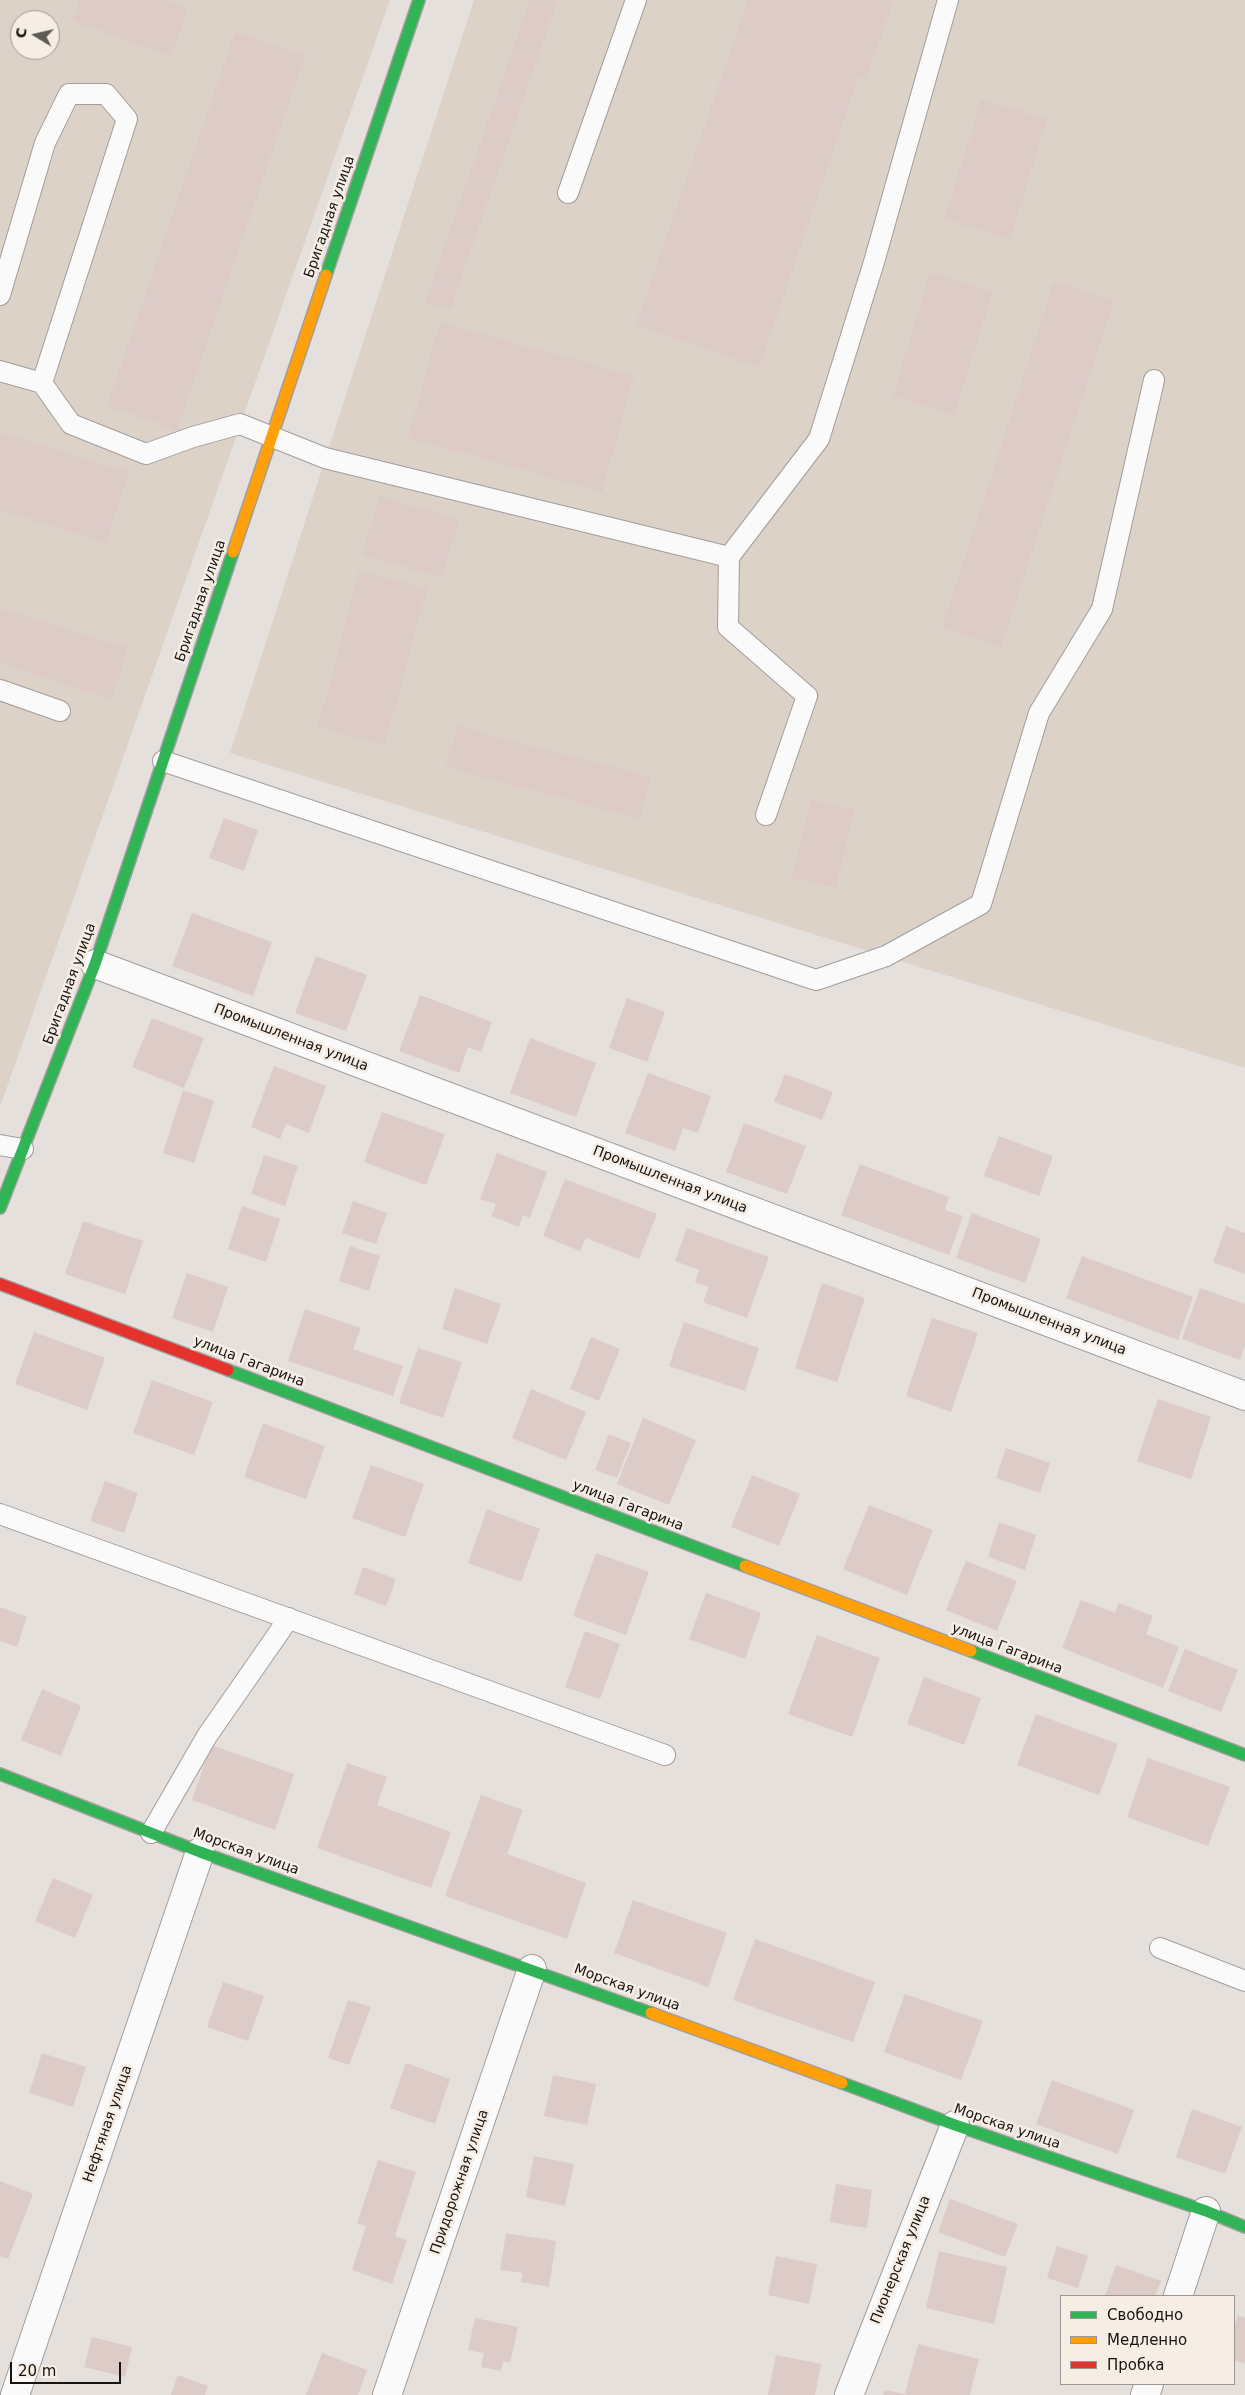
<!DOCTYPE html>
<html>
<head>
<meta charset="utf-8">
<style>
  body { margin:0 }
  #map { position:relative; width:1245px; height:2395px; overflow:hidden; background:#e5e0dc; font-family:"DejaVu Sans",sans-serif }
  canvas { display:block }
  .legend { position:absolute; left:1060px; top:2295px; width:175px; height:90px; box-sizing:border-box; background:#f6ede5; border:1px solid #9c9690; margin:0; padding:6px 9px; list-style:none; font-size:15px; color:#161310 }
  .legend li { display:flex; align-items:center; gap:10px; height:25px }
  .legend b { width:25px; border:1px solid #9c9690 }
  .north { position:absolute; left:10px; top:10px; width:50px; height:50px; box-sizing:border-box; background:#f6ede5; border:1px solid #9c9690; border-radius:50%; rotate:279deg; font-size:14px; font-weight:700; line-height:20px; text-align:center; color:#161310 }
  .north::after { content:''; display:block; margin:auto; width:18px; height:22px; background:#5e5b57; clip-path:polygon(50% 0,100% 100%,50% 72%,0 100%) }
  .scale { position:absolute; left:10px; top:2362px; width:111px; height:22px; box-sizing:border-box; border:2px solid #161310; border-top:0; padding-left:6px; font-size:15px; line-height:18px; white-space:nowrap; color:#161310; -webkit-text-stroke:4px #f6ede5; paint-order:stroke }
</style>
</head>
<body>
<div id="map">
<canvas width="1245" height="2395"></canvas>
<ul class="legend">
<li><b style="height:6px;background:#30b455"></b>Свободно</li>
<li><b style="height:6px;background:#ff9f0a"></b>Медленно</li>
<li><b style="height:6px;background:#e5322d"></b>Пробка</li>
</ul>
<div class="north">С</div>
<div class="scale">20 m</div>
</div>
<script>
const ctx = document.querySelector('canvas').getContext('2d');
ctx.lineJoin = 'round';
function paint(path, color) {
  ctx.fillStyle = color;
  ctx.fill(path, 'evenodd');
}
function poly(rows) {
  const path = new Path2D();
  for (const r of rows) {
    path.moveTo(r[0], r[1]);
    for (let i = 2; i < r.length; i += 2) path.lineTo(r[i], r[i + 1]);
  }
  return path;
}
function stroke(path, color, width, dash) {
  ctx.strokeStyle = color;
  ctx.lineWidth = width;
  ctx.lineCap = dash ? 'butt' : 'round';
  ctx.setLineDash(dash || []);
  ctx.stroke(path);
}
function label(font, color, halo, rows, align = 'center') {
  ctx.font = font + ' "DejaVu Sans",sans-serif';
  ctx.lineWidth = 5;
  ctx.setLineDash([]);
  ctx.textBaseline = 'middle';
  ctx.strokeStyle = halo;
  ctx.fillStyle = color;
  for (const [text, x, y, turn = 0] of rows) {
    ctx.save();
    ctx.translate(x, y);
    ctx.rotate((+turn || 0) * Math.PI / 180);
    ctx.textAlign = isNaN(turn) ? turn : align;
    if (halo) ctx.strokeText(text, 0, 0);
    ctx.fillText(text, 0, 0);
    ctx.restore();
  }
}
paint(poly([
  [0,0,390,0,0,1107],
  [20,20,50,20,50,50,20,50],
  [474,0,1245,0,1245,1068,230,753]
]), '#dcd2c8');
paint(poly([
  [80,0,164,0,188,9,171,56,72,21],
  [530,0,558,0,450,310,425,302],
  [748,0,894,0,866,79,859,76,759,368,636,325],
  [235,32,305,56,177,430,107,406],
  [982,99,1047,119,1010,239,944,219],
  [930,272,993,291,954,415,893,396],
  [1054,282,1114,301,1001,647,942,628],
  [440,322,634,376,602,492,408,438],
  [0,432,129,472,106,543,0,510],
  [380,496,459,520,441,578,362,554],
  [359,571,427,589,385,745,318,727],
  [0,608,128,648,112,699,0,663],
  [457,726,651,777,640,819,446,767],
  [811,799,855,810,836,888,792,878],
  [224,818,258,830,244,871,209,858],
  [192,913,272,942,253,996,172,966],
  [316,956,367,975,346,1031,295,1013],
  [420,995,492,1022,481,1052,468,1047,459,1073,399,1051],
  [627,998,665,1012,647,1062,609,1048],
  [152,1018,204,1038,184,1088,132,1067],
  [530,1038,596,1063,576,1117,510,1093],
  [274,1066,326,1086,309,1133,286,1124,280,1139,251,1127],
  [648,1073,711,1096,698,1133,683,1128,675,1151,625,1133],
  [785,1074,833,1092,822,1120,774,1102],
  [183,1090,214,1101,194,1163,163,1153],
  [382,1112,445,1134,426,1185,364,1162],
  [744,1123,806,1146,787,1194,726,1172],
  [999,1136,1053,1156,1039,1196,984,1176],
  [497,1153,547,1172,530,1218,523,1215,519,1227,491,1216,496,1204,480,1199],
  [264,1155,298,1166,285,1206,251,1194],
  [860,1164,949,1197,945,1210,963,1216,949,1255,841,1215],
  [565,1179,657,1214,639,1259,586,1238,580,1251,543,1236],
  [353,1201,387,1213,376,1244,342,1233],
  [242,1206,280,1219,266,1262,228,1249],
  [972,1213,1041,1239,1025,1283,956,1258],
  [83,1221,143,1241,125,1294,65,1274],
  [1226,1226,1245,1233,1245,1274,1213,1262],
  [687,1228,769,1257,747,1318,703,1302,709,1287,695,1282,699,1270,675,1261],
  [350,1246,380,1256,369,1291,339,1281],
  [1082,1256,1193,1297,1178,1340,1066,1298],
  [187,1273,228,1287,213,1332,172,1318],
  [822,1283,865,1298,837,1382,795,1368],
  [455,1288,501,1304,487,1344,442,1329],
  [1200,1288,1245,1304,1245,1346,1240,1360,1182,1339],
  [305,1309,361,1328,353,1349,403,1366,393,1396,288,1361],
  [932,1318,978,1333,951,1412,906,1396],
  [684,1322,759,1348,745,1391,669,1366],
  [34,1332,105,1358,87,1410,15,1384],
  [591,1337,620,1349,599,1401,570,1389],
  [418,1348,462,1362,443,1418,399,1403],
  [152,1380,213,1402,194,1455,133,1433],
  [531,1389,586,1412,566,1460,512,1438],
  [1158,1399,1211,1417,1191,1479,1137,1461],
  [643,1418,696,1440,669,1505,617,1484],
  [263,1423,325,1446,306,1499,244,1477],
  [609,1434,631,1443,617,1478,595,1470],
  [1006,1448,1050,1463,1040,1493,996,1478],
  [371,1465,424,1484,405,1537,352,1518],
  [752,1475,800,1494,779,1546,731,1527],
  [105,1481,138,1493,124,1533,90,1521],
  [869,1505,933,1530,907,1595,843,1569],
  [487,1509,540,1529,521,1582,468,1563],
  [999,1522,1036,1535,1025,1570,988,1557],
  [596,1553,649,1572,626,1635,573,1616],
  [966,1561,1017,1581,997,1631,946,1610],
  [363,1567,396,1579,386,1606,354,1594],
  [706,1593,761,1613,745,1659,689,1639],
  [1081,1600,1115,1613,1119,1603,1153,1616,1146,1634,1179,1647,1163,1688,1062,1648],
  [0,1607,27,1617,17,1647,0,1641],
  [585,1631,620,1644,600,1699,565,1687],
  [817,1635,880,1658,852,1737,788,1714],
  [1185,1649,1238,1670,1221,1712,1168,1691],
  [924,1677,981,1698,964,1745,907,1724],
  [42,1689,81,1706,61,1756,21,1740],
  [1036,1714,1118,1744,1099,1795,1017,1765],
  [211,1745,294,1774,275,1830,192,1800],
  [1148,1758,1230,1787,1208,1846,1127,1817],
  [347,1763,387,1777,377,1805,451,1832,431,1888,317,1848],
  [481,1795,523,1810,507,1854,586,1883,567,1939,445,1896],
  [53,1878,93,1895,75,1938,35,1921],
  [633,1900,727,1933,708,1987,614,1953],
  [755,1939,875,1982,853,2042,733,2000],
  [223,1982,264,1996,248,2041,207,2027],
  [905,1994,983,2021,961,2080,884,2052],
  [348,2000,371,2007,349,2065,328,2058],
  [42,2053,86,2067,73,2107,29,2093],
  [406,2063,450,2079,435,2124,390,2108],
  [553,2075,596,2084,587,2125,544,2116],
  [1052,2080,1134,2110,1118,2154,1036,2124],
  [1192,2109,1242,2127,1225,2174,1176,2157],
  [534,2156,574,2164,565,2206,526,2197],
  [378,2160,416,2172,395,2236,407,2240,392,2284,352,2270,366,2226,357,2223],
  [0,2181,33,2194,8,2259,0,2256],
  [836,2184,872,2190,867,2228,830,2222],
  [950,2199,1018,2224,1005,2257,938,2232],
  [506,2233,556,2241,549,2287,521,2282,523,2273,500,2270],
  [1057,2246,1088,2256,1078,2288,1047,2278],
  [939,2251,1007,2267,994,2324,926,2308],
  [776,2256,817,2264,809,2304,768,2295],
  [1116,2265,1161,2281,1155,2296,1105,2296],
  [1238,2315,1245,2318,1245,2364,1234,2360,1234,2327],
  [475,2318,518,2327,510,2363,503,2361,501,2371,481,2367,484,2353,468,2350],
  [92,2337,132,2347,125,2377,84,2367],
  [918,2344,979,2359,970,2395,883,2395,885,2390,905,2394],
  [322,2353,367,2370,358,2395,306,2395],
  [776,2355,821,2364,815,2395,768,2395],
  [178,2375,208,2386,205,2395,171,2395]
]), '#ddcbc8');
const lane = poly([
  [568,193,636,0],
  [0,295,45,143,69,94,106,94,127,119,42,383,71,424,146,454,193,437,240,424,325,458,729,557,728,627,807,696,766,815],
  [0,371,42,383],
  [729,557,819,439,874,262,948,0],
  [0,690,60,711],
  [163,761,816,980,886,956,981,904,1039,713,1102,609,1154,380],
  [0,1145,23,1149],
  [0,1514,665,1755],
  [151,1833,207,1736,289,1618],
  [1160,1948,1245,1981]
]);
const street = poly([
  [95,964,1245,1396],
  [1178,2296,1206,2211],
  [15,2395,200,1852],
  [387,2395,532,1969],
  [849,2395,955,2125],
  [1145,2395,1149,2384]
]);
const fast = poly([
  [326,275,419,0],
  [0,1208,95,964,233,552],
  [228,1370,745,1566],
  [971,1651,1245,1755],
  [0,1774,200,1852,651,2013],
  [842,2083,955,2125,1206,2211,1245,2227]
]);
const slow = poly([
  [233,552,326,275],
  [745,1566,971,1651],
  [651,2013,842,2083]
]);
const jam = poly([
  [0,1284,228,1370]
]);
stroke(lane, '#a19d9b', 22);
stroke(street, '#a19d9b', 30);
stroke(fast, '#a19d9b', 14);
stroke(slow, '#a19d9b', 14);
stroke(jam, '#a19d9b', 14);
stroke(lane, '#fbfafa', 20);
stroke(street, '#fbfafa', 28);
stroke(fast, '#30b455', 11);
stroke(slow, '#ff9f0a', 11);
stroke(jam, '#e5322d', 11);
label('14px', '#161310', '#f6ede5', [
  ["Бригадная улица",330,217,-71],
  ["Бригадная улица",201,601,-71],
  ["Бригадная улица",70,984,-70],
  ["Промышленная улица",291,1038,21],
  ["Промышленная улица",670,1180,21],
  ["Промышленная улица",1049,1322,21],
  ["улица Гагарина",249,1362,21],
  ["улица Гагарина",628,1506,21],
  ["улица Гагарина",1007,1649,21],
  ["Морская улица",246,1852,20],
  ["Морская улица",627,1988,20],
  ["Нефтяная улица",108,2124,-71],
  ["Морская улица",1007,2127,19],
  ["Придорожная улица",460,2182,-71],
  ["Пионерская улица",901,2260,-68]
]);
</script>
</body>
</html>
